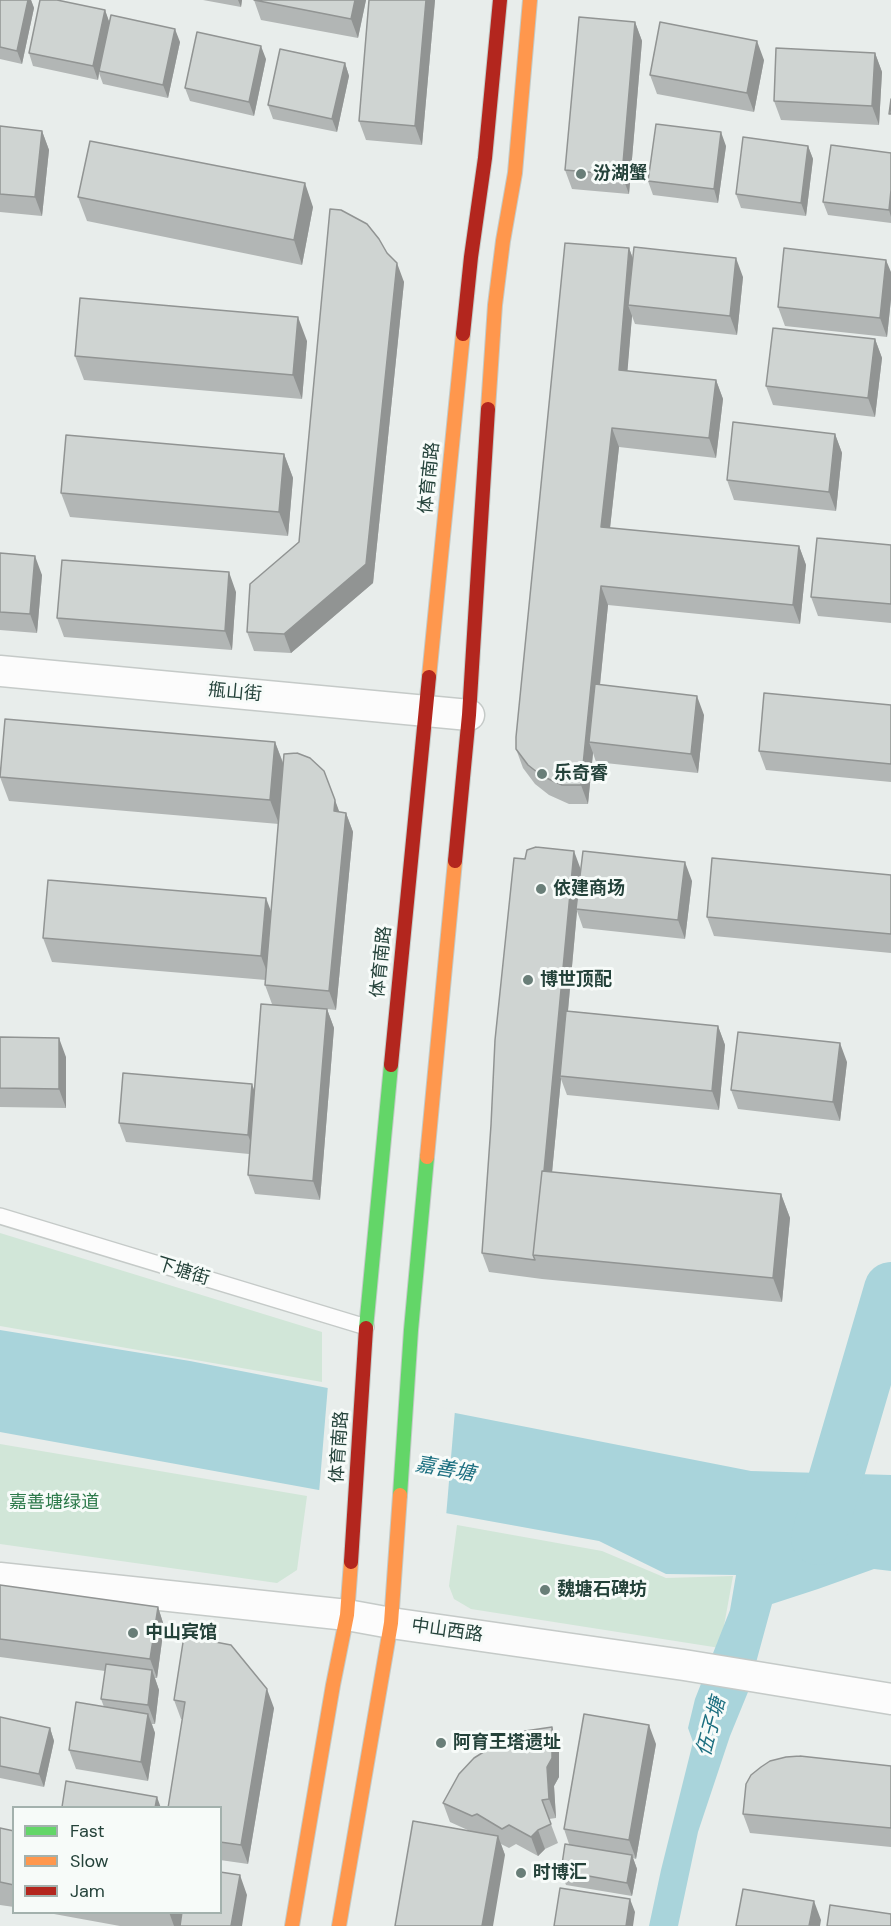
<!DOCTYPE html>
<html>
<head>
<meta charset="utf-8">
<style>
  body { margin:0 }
  #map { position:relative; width:891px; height:1926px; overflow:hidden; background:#e8edeb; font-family:"DM Sans",sans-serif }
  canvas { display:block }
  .legend { position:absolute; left:12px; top:1806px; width:210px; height:108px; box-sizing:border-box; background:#f7fbf9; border:2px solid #a3b1ad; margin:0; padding:8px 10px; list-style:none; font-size:18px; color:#24423a }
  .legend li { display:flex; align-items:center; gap:12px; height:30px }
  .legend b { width:30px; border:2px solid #a3b1ad }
</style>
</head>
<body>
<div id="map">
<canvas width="891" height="1926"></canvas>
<ul class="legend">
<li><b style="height:8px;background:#63d668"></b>Fast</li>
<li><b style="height:8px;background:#ff974d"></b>Slow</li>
<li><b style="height:8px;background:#b3261e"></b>Jam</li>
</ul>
</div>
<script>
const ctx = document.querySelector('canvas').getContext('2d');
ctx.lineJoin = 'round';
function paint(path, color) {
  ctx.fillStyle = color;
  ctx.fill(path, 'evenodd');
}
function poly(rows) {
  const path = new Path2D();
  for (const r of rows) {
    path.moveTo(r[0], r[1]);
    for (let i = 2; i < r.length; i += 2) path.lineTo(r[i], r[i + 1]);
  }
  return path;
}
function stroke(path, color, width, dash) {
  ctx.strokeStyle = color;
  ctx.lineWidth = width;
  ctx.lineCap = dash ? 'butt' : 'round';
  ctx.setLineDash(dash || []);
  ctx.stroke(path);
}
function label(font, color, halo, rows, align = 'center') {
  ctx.font = font + ' "DM Sans","Noto Sans SC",sans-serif';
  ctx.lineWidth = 6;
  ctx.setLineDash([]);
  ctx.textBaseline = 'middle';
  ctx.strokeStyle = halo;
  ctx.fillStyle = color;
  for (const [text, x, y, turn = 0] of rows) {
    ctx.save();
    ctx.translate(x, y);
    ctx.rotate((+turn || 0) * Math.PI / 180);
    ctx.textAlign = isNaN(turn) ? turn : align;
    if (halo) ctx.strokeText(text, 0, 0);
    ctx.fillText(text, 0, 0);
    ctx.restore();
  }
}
paint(poly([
  [0,1233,322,1332,322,1382,0,1326],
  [0,1444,307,1496,297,1570,277,1583,0,1544],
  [457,1525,602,1551,666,1578,733,1576,720,1648,471,1609,454,1599,449,1586]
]), '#d1e6d8');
paint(poly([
  [0,1330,190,1361,751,1471,891,1475,891,1571,874,1569,818,1589,772,1604,748,1692,730,1736,698,1832,678,1926,649,1926,661,1870,693,1742,688,1728,695,1699,730,1610,736,1575,666,1574,599,1541,0,1432]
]), '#a9d4db');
paint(poly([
  [328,1385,455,1410,446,1517,319,1493]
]), '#e8edeb');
stroke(poly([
  [818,1538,891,1289]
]), '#a9d4db', 54);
const lane = poly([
  [0,1216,366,1327]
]);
const street = poly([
  [0,671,469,715],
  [0,1578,347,1615,391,1623,684,1665,891,1699]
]);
const fast = poly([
  [366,1328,391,1065],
  [400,1495,411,1330,427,1157]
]);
const slow = poly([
  [488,409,495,305,503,241,515,173,530,0],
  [429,677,463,334],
  [427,1157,455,861],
  [292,1926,333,1685,347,1615,351,1562],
  [339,1926,391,1623,400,1495]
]);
const jam = poly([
  [463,334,471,257,485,158,500,0],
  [455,861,469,715,488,409],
  [391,1065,429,677],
  [351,1562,366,1328]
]);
stroke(lane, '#c5cac8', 18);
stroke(street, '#c5cac8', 33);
stroke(fast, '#c3cbc8', 16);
stroke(slow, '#c3cbc8', 16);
stroke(jam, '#c3cbc8', 16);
stroke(lane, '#fcfcfc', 15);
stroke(street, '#fcfcfc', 30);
stroke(fast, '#63d668', 14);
stroke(slow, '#ff974d', 14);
stroke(jam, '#b3261e', 14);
paint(poly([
  [0,0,31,0,34,8,22,64,0,59],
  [203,0,242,0,241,7],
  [254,0,366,0,358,38,261,20],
  [369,0,435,0,422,145,366,140,359,121],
  [105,10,109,22,180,42,168,98,103,84,99,73,98,80,33,66,29,53],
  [635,22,642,41,629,194,572,189,565,170],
  [875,53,882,72,879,125,781,120,774,101],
  [266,59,254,116,190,101,185,88],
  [764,60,754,112,657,94,650,75],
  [345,63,349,76,337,132,273,119,268,105],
  [0,126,42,131,49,150,42,216,0,212],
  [726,146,718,203,653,195,648,181],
  [808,146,813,159,806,216,741,208,736,194],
  [891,153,891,223,828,215,823,202],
  [78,197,313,207,302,265,87,221],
  [629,248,633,259,743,277,737,335,635,324,632,316,627,371,716,380,723,399,716,458,619,447,610,528,799,546,806,565,800,624,608,605,600,685,704,715,698,773,596,762,593,753,588,804,569,804,549,795,535,784,523,768,516,749],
  [387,253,404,282,373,583,291,653,254,651,247,632,299,542],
  [891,272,891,299,887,337,785,326,778,307],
  [875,339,882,358,875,417,773,405,766,386],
  [307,341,302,399,84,380,75,356],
  [835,434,842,453,836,511,734,500,727,480],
  [284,454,293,478,288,536,70,517,61,493],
  [891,545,891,623,818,616,811,597],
  [0,553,42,575,37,633,0,630],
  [236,592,232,650,64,637,57,618],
  [891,705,891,782,766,770,759,751],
  [275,742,284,765,324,771,339,812,346,813,353,832,336,1010,327,1009,334,1028,320,1200,255,1194,248,1175,249,1154,126,1142,119,1123,254,1090,272,1004,265,985,266,980,52,962,43,938,271,912,279,824,9,801,0,777],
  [581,869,692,881,685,939,583,928,577,911,568,1011,718,1026,725,1045,719,1110,567,1095,561,1079,552,1172,781,1194,790,1218,782,1302,542,1279,489,1272,482,1253],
  [891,875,891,953,714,936,707,917],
  [0,1037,66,1057,66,1108,0,1107],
  [847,1062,840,1121,738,1109,731,1090],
  [0,1585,158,1607,164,1626,157,1678,155,1678,159,1690,155,1724,152,1724,155,1733,148,1781,76,1769,69,1750,104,1707,101,1699,105,1671,0,1657],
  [174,1700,274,1708,248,1864,220,1860,220,1808,183,1719,181,1719],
  [0,1717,50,1728,54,1741,44,1787,0,1778],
  [656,1744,636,1859,633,1858,637,1869,632,1896,566,1885,561,1871,569,1844,564,1829],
  [559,1746,559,1777,554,1786,556,1818,549,1819,558,1843,545,1849,538,1856,516,1844,509,1848,501,1844,505,1855,470,1831,450,1822,443,1803],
  [891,1766,891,1847,750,1833,743,1814],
  [0,1828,14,1831,14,1907,0,1905],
  [43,1912,182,1912,180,1926,120,1926]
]), '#b2b6b5');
paint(poly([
  [28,0,31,0,34,8,22,64,17,51],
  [238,0,242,0,241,7],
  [355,0,366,0,358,38,351,19],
  [426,0,435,0,422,145,415,126],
  [105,10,110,24,99,71,99,73,98,80,93,66],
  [635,22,642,41,629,194,622,175],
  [175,29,180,42,168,98,163,85],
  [757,41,764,60,754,112,747,93],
  [261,46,266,59,254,116,249,102],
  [875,53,882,72,879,125,872,106],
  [345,63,349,76,337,132,332,119],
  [42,131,49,150,42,216,35,197],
  [721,132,726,146,718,203,714,189],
  [808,146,813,159,806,216,801,203],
  [305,183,313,207,302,265,294,240],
  [891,190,891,217,889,210],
  [629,248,636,267,628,305,632,316,626,389,619,370],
  [736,258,743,277,737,335,730,316],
  [886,260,891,272,891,299,887,337,880,318],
  [397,263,404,282,373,583,291,653,284,634],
  [298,317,307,341,302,399,293,375],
  [875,339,882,358,875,417,868,398],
  [716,380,723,399,716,458,709,438],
  [612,428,619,447,608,546,601,527],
  [835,434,842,453,836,511,829,492],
  [284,454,293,478,288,536,279,512],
  [799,546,806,565,800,624,793,605],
  [35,556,42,575,37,633,30,614],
  [229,572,236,592,232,650,225,631],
  [601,586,608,605,594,743,589,742,593,753,588,804,581,785],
  [697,696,704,715,698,773,691,754],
  [275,742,284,766,279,824,270,800],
  [335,800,342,819,334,811],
  [346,813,353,832,336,1010,329,991],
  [574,851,581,870,576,909,577,911,562,1076,560,1076,561,1079,544,1256,536,1255],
  [685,862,692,881,685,939,678,920],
  [266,898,275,922,270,980,261,956],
  [327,1009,334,1028,320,1200,313,1181],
  [718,1026,725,1045,719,1110,712,1091],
  [59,1038,66,1057,66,1108,59,1089],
  [840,1043,847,1062,840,1121,833,1102],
  [252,1084,259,1103,255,1154,248,1135],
  [781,1194,790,1218,782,1302,773,1278],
  [158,1607,164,1626,157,1678,150,1659],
  [152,1670,159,1690,155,1724,148,1705],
  [267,1689,274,1708,248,1864,241,1845],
  [148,1714,155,1733,148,1781,141,1762],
  [649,1725,656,1744,636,1859,629,1840],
  [552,1727,559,1746,559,1777,554,1786,556,1818,549,1799,547,1767],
  [50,1728,54,1741,44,1787,39,1774],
  [157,1797,161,1808,155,1808],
  [538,1830,545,1849,538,1856,531,1837],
  [498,1836,505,1855,493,1926,482,1926],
  [632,1855,637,1869,632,1896,627,1883],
  [240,1875,247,1895,242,1926,231,1926],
  [630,1899,635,1912,633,1926,626,1926],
  [814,1901,821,1920,820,1926,809,1926],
  [169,1912,182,1912,180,1926,174,1926]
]), '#919493');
const building = poly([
  [0,0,28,0,17,51,0,47,0,0],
  [40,0,57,0,105,10,93,66,29,53,40,0],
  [254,0,355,0,351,19,254,0],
  [369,0,426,0,415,126,359,121,369,0],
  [111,15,175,29,163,85,99,71,111,15],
  [579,17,635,22,622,175,565,170,579,17],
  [660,22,757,41,747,93,650,75,660,22],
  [197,32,261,46,249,102,185,88,197,32],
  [776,48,875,53,872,106,774,101,776,48],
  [280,49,345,63,332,119,268,105,280,49],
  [891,99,891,114,889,114,891,99],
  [656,124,721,132,714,189,648,181,656,124],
  [0,126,42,131,35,197,0,194,0,126],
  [743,137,808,146,801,203,736,194,743,137],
  [90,141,305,183,294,240,78,197,90,141],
  [831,145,891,153,891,190,889,210,823,202,831,145],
  [330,209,341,210,367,224,379,239,387,253,397,263,366,564,284,634,247,632,250,584,299,542,330,209],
  [565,243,629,248,619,370,716,380,709,438,612,428,601,527,799,546,793,605,601,586,581,785,562,785,542,776,528,765,516,749,516,737,565,243],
  [634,247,736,258,730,316,628,305,634,247],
  [784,248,886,260,880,318,778,307,784,248],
  [80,298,298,317,293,375,75,356,80,298],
  [773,328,875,339,868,398,766,386,773,328],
  [733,422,835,434,829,492,727,480,733,422],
  [66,435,284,454,279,512,61,493,66,435],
  [817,538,891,545,891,604,811,597,817,538],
  [0,553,35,556,30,614,0,612,0,553],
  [62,560,229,572,225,631,57,618,62,560],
  [595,684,697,696,691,754,589,742,595,684],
  [764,693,891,705,891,764,759,751,764,693],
  [5,719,275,742,270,800,0,777,5,719],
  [297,753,310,758,324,771,335,800,334,811,346,813,329,991,265,985,284,754,297,753],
  [536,847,574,851,544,1171,542,1171,533,1255,535,1260,482,1253,491,1125,495,1040,514,858,525,859,527,850,536,847],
  [583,851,685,862,678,920,576,909,583,851],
  [712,858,891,875,891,934,707,917,712,858],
  [48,880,266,898,261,956,43,938,48,880],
  [261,1004,327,1009,313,1181,248,1175,261,1004],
  [566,1011,718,1026,712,1091,560,1076,566,1011],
  [738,1032,840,1043,833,1102,731,1090,738,1032],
  [0,1037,59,1038,59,1089,0,1088,0,1037],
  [123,1073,252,1084,248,1135,119,1123,123,1073],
  [542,1171,781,1194,773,1278,533,1255,542,1171],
  [0,1585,158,1607,150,1659,0,1639,0,1585],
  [184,1636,231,1645,267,1689,241,1845,220,1842,220,1808,168,1808,185,1702,174,1700,184,1636],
  [106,1664,152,1670,148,1705,101,1699,106,1664],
  [76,1702,148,1714,141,1762,69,1750,76,1702],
  [584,1714,649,1725,629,1840,564,1829,584,1714],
  [0,1717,50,1728,39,1774,0,1766,0,1717],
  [552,1727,552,1758,547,1767,549,1799,542,1800,551,1824,538,1830,531,1837,509,1825,502,1829,477,1814,472,1816,443,1803,459,1774,474,1758,498,1743,525,1731,552,1727],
  [800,1756,891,1766,891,1828,743,1814,746,1784,751,1775,761,1767,770,1761,786,1757,800,1756],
  [66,1781,157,1797,155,1808,62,1807,66,1781],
  [413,1821,498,1836,482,1926,395,1926,413,1821],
  [0,1828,14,1831,14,1885,0,1882,0,1828],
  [565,1844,632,1855,627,1883,561,1871,565,1844],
  [220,1872,240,1875,231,1926,180,1926,182,1912,220,1912,220,1872],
  [560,1888,630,1899,626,1926,554,1926,560,1888],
  [743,1889,814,1901,809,1926,736,1926,743,1889],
  [830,1905,891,1914,891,1926,827,1926,830,1905]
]);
paint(building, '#cfd4d2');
stroke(building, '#919493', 1.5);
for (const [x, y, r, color] of [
  [581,174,6,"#697e78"],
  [542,774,6,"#697e78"],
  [541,889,6,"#697e78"],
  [528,980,6,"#697e78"],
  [545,1590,6,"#697e78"],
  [133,1633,6,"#697e78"],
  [441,1743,6,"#697e78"],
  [521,1873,6,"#697e78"]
]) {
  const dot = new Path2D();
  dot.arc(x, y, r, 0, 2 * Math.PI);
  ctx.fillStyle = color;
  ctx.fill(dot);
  stroke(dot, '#f7fbf9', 2);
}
label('bold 18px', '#24423a', '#f7fbf9', [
  ["汾湖蟹",593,174],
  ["乐奇睿",554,774],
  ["依建商场",553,889],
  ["博世顶配",540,980],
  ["魏塘石碑坊",557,1590],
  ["中山宾馆",145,1633],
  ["阿育王塔遗址",453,1743],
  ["时博汇",533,1873]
], 'left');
label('18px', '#24423a', '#f7fbf9', [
  ["体育南路",430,478,-84],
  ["甁山街",235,693,5],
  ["体育南路",382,962,-84],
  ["下塘街",183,1272,17],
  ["体育南路",340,1447,-86],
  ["中山西路",447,1631,8]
]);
label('18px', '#2d7a4b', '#f7fbf9', [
  ["嘉善塘绿道",54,1503]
]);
label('italic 20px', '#1c6f80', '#f7fbf9', [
  ["嘉善塘",445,1470,10],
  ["伍子塘",712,1727,-75]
]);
</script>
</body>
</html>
